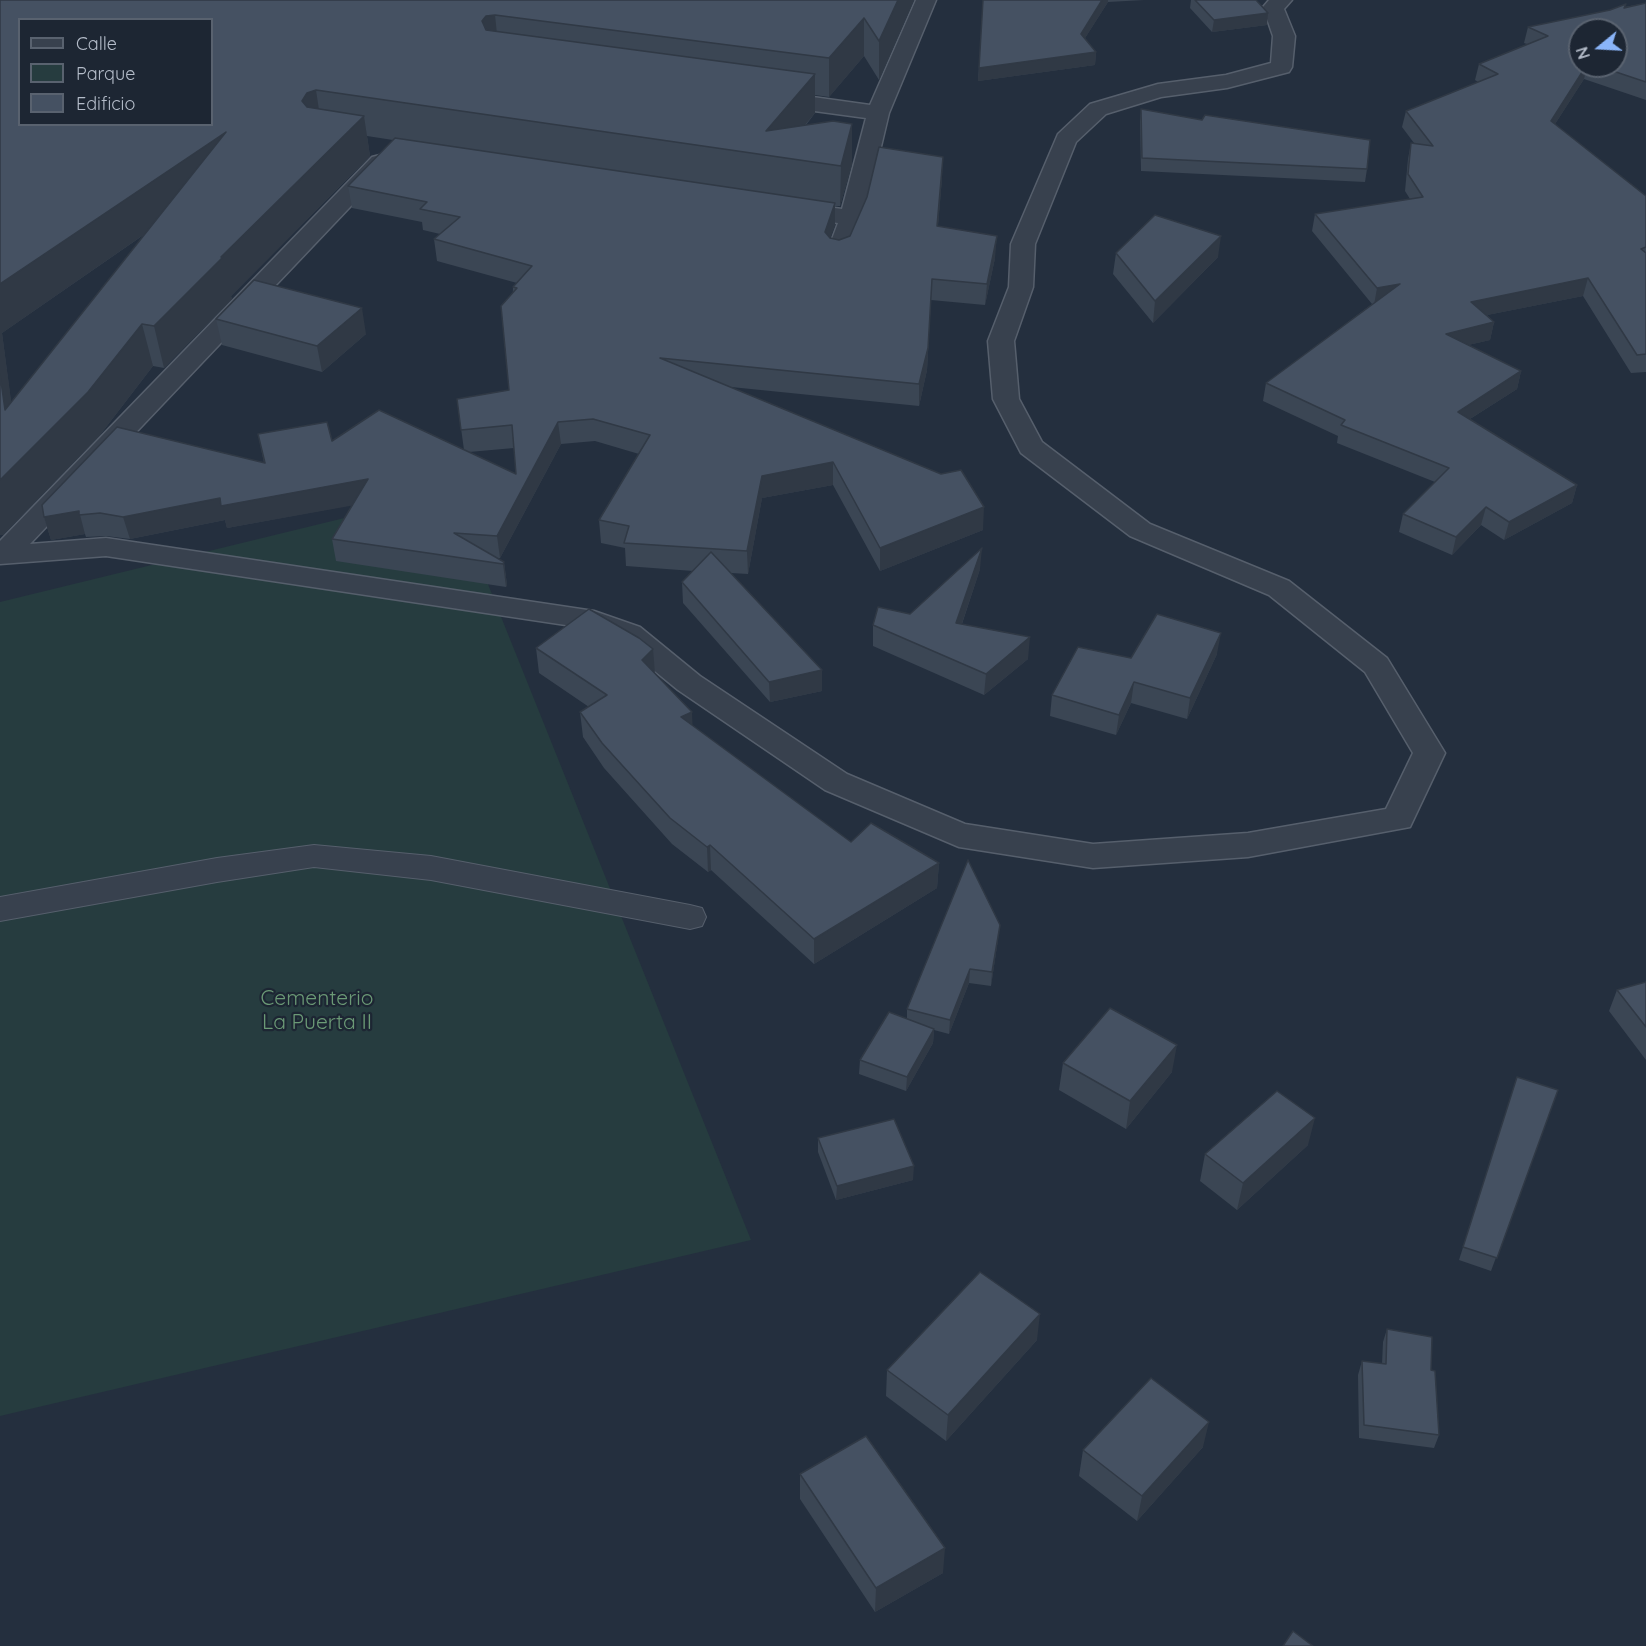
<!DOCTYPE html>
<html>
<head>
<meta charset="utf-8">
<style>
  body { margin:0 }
  #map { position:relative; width:1646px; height:1646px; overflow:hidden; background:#242f3e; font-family:Quicksand,sans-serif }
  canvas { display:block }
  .legend { position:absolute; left:18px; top:18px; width:195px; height:108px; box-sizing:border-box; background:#1d2633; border:2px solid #59626f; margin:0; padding:8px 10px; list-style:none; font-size:18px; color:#b4bcc9 }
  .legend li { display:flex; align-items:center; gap:12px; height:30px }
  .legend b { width:30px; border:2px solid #59626f }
  .north { position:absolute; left:1568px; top:18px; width:60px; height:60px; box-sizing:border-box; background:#1d2633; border:2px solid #59626f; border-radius:50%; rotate:252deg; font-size:16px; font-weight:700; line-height:24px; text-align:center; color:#b4bcc9 }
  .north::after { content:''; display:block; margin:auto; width:21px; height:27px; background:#8ab4f8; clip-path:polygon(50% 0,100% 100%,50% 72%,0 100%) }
</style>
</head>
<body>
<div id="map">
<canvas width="1646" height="1646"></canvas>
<ul class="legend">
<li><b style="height:8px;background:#38414e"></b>Calle</li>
<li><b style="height:16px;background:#263c3f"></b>Parque</li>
<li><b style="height:16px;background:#455162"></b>Edificio</li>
</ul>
<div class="north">N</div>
</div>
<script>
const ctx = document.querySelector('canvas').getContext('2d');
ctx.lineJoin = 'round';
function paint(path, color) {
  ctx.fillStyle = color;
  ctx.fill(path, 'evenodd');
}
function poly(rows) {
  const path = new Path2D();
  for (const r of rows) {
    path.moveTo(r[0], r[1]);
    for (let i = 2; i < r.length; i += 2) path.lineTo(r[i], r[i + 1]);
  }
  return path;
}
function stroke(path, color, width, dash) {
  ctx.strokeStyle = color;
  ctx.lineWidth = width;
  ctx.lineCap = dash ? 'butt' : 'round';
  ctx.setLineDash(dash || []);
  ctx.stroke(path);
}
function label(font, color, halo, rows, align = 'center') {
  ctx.font = font + ' Quicksand,sans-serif';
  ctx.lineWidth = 4.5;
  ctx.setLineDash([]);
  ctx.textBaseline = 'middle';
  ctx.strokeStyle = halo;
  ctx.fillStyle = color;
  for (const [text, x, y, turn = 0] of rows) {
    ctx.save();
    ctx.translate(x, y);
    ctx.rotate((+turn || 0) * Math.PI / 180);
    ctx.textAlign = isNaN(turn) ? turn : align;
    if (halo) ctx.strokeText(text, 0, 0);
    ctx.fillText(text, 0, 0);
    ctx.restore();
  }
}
paint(poly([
  [451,492,751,1240,0,1416,0,602]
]), '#263c3f');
const lane = poly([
  [314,845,431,856,690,905,702,908,706,917,702,926,690,929,431,880,314,867,217,882,0,921,0,897,217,858,314,845]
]);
const street = poly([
  [916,0,936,0,889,113,864,218,856,239,853,244,844,246,835,244,832,239,838,223,791,216,783,214,779,209,783,204,791,202,842,209,866,118,770,105,762,103,759,98,762,93,770,91,870,105,916,0],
  [1269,0,1292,0,1284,9,1295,36,1292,67,1289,72,1227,88,1161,97,1106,114,1076,142,1035,244,1033,287,1014,341,1019,399,1042,442,1150,524,1289,581,1387,658,1445,753,1410,827,1248,857,1093,868,959,847,825,790,678,690,618,641,579,627,106,556,0,564,0,541,372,157,380,155,388,157,392,162,388,167,30,544,106,538,594,611,640,627,700,676,847,774,965,824,1093,844,1248,833,1386,809,1413,753,1365,672,1269,595,1130,536,1021,453,993,399,988,341,1009,287,1011,244,1058,134,1090,104,1158,84,1226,75,1271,63,1273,36,1263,7,1269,0]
]);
stroke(lane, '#565f6c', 2);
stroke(street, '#565f6c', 3);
paint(lane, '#38414e');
paint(street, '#38414e');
paint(poly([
  [0,0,914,0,879,80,864,56,829,97,815,95,815,113,806,125,852,124,852,164,840,206,835,206,835,225,830,238,839,240,850,236,942,178,938,226,995,258,985,305,931,300,927,370,919,406,731,387,983,530,880,571,833,485,762,498,748,574,731,573,822,691,770,702,683,603,682,582,693,571,626,566,625,548,601,543,599,520,639,454,595,441,561,444,500,558,498,558,504,562,507,585,506,587,336,561,332,539,352,505,227,528,225,520,130,539,106,536,86,537,85,534,51,540,44,517,264,463,258,434,332,441,464,450,457,399,509,390,513,287,517,283,437,261,434,239,440,234,423,230,422,222,352,208,348,186,393,140,367,136,370,156,231,296,232,299,164,368,153,366,100,435,3,535,0,535],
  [145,234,11,402,2,333],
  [514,448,516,474,469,452],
  [983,0,1144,0,1108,2,1085,38,1096,52,1095,65,978,81],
  [1191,0,1256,0,1267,25,1212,32,1190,8],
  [1646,3,1646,100,1584,79,1555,124,1646,196,1646,372,1631,373,1583,296,1487,315,1494,322,1490,340,1468,345,1521,371,1517,389,1470,419,1577,485,1572,503,1504,540,1481,525,1452,555,1399,532,1403,514,1435,482,1337,443,1338,436,1263,401,1266,383,1372,304,1312,231,1315,214,1410,199,1405,191,1408,159,1411,143,1414,143,1402,127,1406,111,1478,82,1475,80,1479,64,1527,44,1524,43,1528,27,1610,10,1626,4,1625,7],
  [1580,30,1616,66,1580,66],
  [1141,109,1367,169,1365,182,1141,171,1140,122],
  [1116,253,1218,257,1153,323,1113,274],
  [216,319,366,334,322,372,222,345],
  [980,569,962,624,1028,659,984,695,873,646,873,625,910,614],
  [536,648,655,674,692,725,851,842,939,863,937,888,814,964,711,870,708,872,672,844,604,768,583,737,580,712,589,707,539,673],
  [1217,654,1187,719,1131,703,1116,735,1050,716,1052,695,1131,658],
  [1000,925,998,939,991,986,969,983,949,1034,934,1030,933,1043,906,1091,859,1074,860,1060,907,1019,907,1009],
  [1646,982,1646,1060,1609,1011,1617,990],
  [1063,1063,1172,1072,1126,1129,1059,1090],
  [1517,1077,1558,1090,1491,1271,1459,1260],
  [818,1138,913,1180,836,1200,818,1152],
  [1308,1145,1237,1210,1200,1181,1205,1154],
  [1387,1329,1431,1370,1439,1435,1434,1448,1359,1438,1358,1375,1362,1361,1382,1364,1383,1342],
  [1037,1340,946,1441,886,1396,887,1370],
  [1203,1447,1137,1521,1079,1476,1083,1450],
  [800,1474,943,1573,875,1612,800,1499]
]), '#3b4654');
paint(poly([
  [898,0,914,0,879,80,879,41],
  [1102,0,1108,0,1108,2,1080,46,1081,34],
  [1268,13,1267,25,1212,32,1214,20],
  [495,15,499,53,482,21,486,16],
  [864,18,864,56,829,97,829,58],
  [1096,52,1095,65,978,81,979,68],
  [1586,66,1587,66,1584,79,1546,138,1551,121],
  [815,74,815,113,778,157,766,131],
  [316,90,322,130,302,101,307,93],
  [364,116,370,156,231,296,232,299,164,368,154,326,221,257],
  [852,124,852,164,840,206,841,166],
  [226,132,234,172,2,333,18,452,5,410,0,374,0,284],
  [943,157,942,178,936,248,937,226],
  [835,203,835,225,825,253,825,232],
  [997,236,995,258,985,305,987,284],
  [1221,236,1218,257,1153,323,1155,301],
  [1588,278,1583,296,1467,319,1471,302],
  [932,279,927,370,919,406,919,384],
  [1400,284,1374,305,1377,288],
  [362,308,366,334,322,372,317,346],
  [1494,322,1490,340,1442,351,1446,334],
  [142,324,153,366,100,435,3,535,0,535,0,480],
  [1521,371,1517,389,1454,429,1458,412],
  [558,422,561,444,500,558,497,536],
  [833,462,833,485,762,498,748,574,747,551,762,476],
  [368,479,372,502,227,528,225,520,130,539,123,517,220,498],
  [1577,485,1572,503,1504,540,1509,522],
  [984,507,983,530,880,571,880,548],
  [1486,507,1481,525,1452,555,1456,537],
  [79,511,85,534,51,540,44,517],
  [982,548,980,569,955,644,956,623],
  [504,562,507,585,506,587,503,564],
  [1221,633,1217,654,1187,719,1190,698],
  [1030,637,1028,659,984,695,986,674],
  [653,649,655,674,642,660],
  [822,670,822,691,770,702,769,682],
  [1134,682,1131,703,1116,735,1119,715],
  [692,712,693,737,681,717],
  [710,845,711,870,708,872,707,847],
  [939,863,937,888,814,964,814,939],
  [1000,925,998,939,991,986,992,972],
  [970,969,969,983,949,1034,950,1020],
  [934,1029,933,1043,906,1091,907,1077],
  [1177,1045,1172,1072,1126,1129,1130,1101],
  [1315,1118,1308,1145,1237,1210,1243,1183],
  [914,1166,913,1180,836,1200,837,1186],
  [1040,1314,1037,1340,946,1441,948,1415],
  [1209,1422,1203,1447,1137,1521,1142,1496],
  [945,1548,943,1573,875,1612,876,1588]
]), '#303945');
const building = poly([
  [0,0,898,0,879,41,864,18,829,58,495,15,486,16,482,21,486,30,815,74,766,131,833,121,852,124,841,166,316,90,307,93,302,101,307,107,364,116,221,257,223,257,154,326,142,324,88,392,0,480,0,374,5,410,226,132,0,284,0,0],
  [20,20,212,20,212,124,20,124,20,20],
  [983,0,1102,0,1081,34,1096,52,979,68,983,0],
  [1195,0,1256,0,1268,13,1214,20,1195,0],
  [1646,3,1646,82,1598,66,1616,66,1616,30,1580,30,1580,66,1586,66,1551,121,1646,196,1646,247,1641,249,1646,253,1646,354,1637,355,1588,278,1471,302,1494,322,1446,334,1521,371,1458,412,1577,485,1509,522,1486,507,1456,537,1403,514,1449,468,1341,425,1345,420,1266,383,1400,284,1377,288,1315,214,1423,197,1408,174,1411,143,1433,146,1406,111,1498,74,1479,64,1548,36,1528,27,1610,10,1626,4,1624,8,1646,3],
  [1141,109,1202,120,1205,115,1370,140,1367,169,1142,158,1141,109],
  [395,138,835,203,825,232,830,238,839,240,850,236,867,197,879,147,943,157,937,226,997,236,987,284,932,279,928,348,919,384,660,358,941,474,961,470,984,507,880,548,833,462,762,476,747,551,624,543,629,526,599,520,650,435,593,419,558,422,497,536,454,533,504,562,503,564,332,539,368,479,221,506,220,498,123,517,100,513,79,515,79,511,44,517,42,505,117,427,265,463,258,434,327,422,332,441,379,410,516,474,512,425,461,430,457,399,509,390,501,306,517,288,513,287,532,266,434,239,460,217,420,209,427,202,348,186,395,138],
  [1155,215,1221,236,1155,301,1116,253,1155,215],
  [254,280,362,308,317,346,216,319,254,280],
  [982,548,956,623,1030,637,986,674,873,625,878,607,910,614,982,548],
  [711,552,822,670,769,682,682,582,711,552],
  [589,609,639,638,653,649,642,660,692,712,681,717,851,842,871,823,939,863,814,939,710,845,707,847,670,818,602,743,580,712,607,695,536,648,589,609],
  [1157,614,1221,633,1190,698,1134,682,1119,715,1052,695,1078,647,1131,658,1157,614],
  [968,860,1000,925,992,972,970,969,950,1020,907,1009,968,860],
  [1646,982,1646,1027,1617,990,1646,982],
  [1110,1008,1177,1045,1130,1101,1063,1063,1110,1008],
  [889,1012,934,1029,907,1077,860,1060,889,1012],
  [1517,1077,1558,1090,1497,1258,1463,1247,1517,1077],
  [1277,1091,1315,1118,1243,1183,1205,1154,1277,1091],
  [894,1119,914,1166,837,1186,818,1138,894,1119],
  [980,1272,1040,1314,948,1415,887,1370,980,1272],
  [1387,1329,1432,1337,1431,1370,1435,1371,1439,1435,1364,1425,1362,1361,1386,1364,1387,1329],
  [1151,1378,1209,1422,1142,1496,1083,1450,1151,1378],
  [866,1436,945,1548,876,1588,800,1474,866,1436],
  [1293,1631,1313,1646,1283,1646,1293,1631]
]);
paint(building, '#455162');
stroke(building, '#303945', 1.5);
label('21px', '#6b9a76', '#1d2633', [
  ["Cementerio",317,999],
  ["La Puerta II",317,1023]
]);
</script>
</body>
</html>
